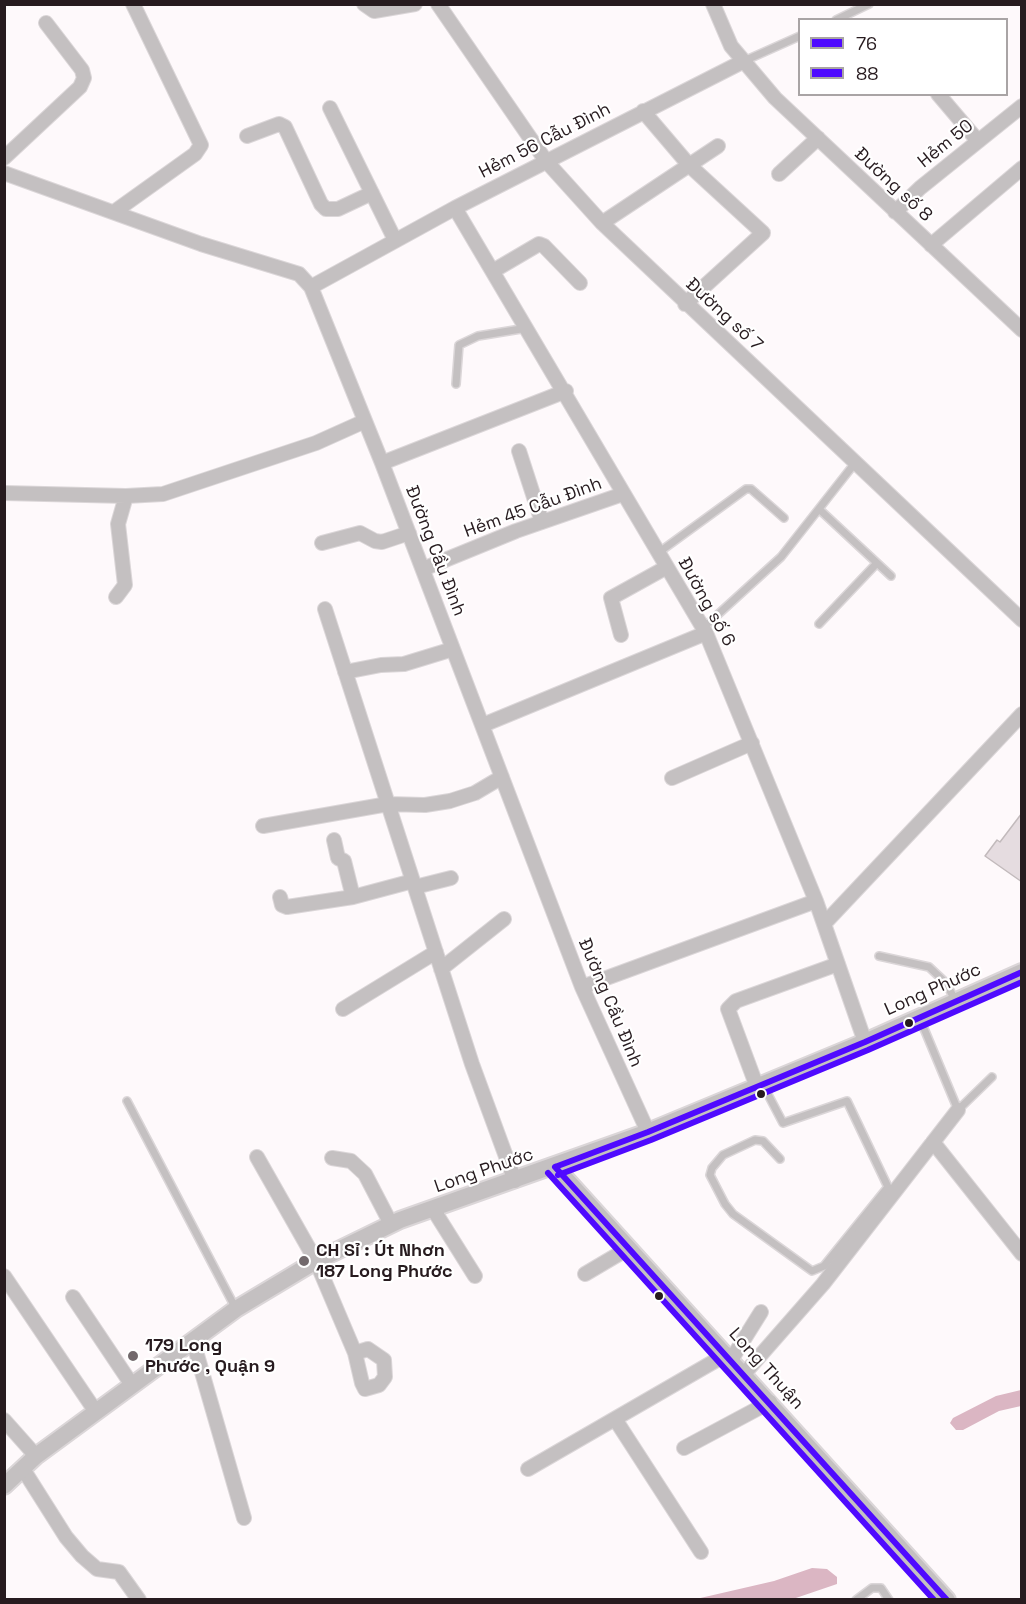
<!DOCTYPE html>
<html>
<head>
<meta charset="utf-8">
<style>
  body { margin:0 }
  #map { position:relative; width:1026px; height:1604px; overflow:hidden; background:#fef9fb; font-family:"Space Grotesk",sans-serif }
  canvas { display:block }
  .frame { position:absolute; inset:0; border:6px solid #271b1f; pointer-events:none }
  .legend { position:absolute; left:798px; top:18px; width:210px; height:78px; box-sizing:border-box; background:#fff; border:2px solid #a9a4a5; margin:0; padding:8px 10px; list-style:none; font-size:18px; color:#271b1f }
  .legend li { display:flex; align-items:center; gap:12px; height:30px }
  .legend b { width:30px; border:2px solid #a9a4a5 }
</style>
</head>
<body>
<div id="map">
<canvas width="1026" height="1604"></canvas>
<div class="frame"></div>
<ul class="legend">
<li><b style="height:8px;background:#4f0aff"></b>76</li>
<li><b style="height:8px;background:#4f0aff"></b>88</li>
</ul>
</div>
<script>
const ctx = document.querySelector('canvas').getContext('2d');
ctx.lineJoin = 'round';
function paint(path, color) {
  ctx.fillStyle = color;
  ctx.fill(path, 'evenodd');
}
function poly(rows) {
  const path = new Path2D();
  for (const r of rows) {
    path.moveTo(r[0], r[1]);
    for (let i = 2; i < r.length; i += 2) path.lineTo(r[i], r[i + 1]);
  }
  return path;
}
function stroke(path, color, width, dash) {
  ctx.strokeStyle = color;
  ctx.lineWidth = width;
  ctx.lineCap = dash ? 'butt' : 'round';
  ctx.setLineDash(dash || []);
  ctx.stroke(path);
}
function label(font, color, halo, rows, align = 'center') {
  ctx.font = font + ' "Space Grotesk",sans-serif';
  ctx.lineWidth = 4.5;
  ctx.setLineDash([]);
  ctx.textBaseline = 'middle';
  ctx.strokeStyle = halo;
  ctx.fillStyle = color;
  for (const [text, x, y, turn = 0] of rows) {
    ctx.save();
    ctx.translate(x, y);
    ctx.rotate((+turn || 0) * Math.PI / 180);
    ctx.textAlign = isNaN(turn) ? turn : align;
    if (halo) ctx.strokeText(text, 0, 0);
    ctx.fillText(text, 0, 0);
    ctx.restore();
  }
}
paint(poly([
  [1021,1390,1021,1406,999,1411,963,1430,956,1430,950,1423,953,1418,996,1396],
  [812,1568,827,1569,837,1577,837,1584,793,1599,696,1599,774,1581]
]), '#dbb6c3');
const building = poly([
  [1022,813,1022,882,985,856,997,840,1000,842,1022,813]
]);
paint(building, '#e5dce0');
stroke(building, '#c2babc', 1.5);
const service = poly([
  [836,20,869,4],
  [744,61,800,36],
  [456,384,459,345,478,336,527,328],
  [820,510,891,576],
  [658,553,746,489,751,489,784,518],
  [819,624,877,563],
  [703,628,781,557,855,463],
  [879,956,929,967,946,983,955,1000],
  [920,1019,958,1110,992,1077],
  [763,1085,783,1123,847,1101,888,1187,824,1266,812,1271,733,1214,725,1204,710,1175,712,1168,723,1155,755,1140,763,1141,780,1159],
  [127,1101,236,1309],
  [856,1600,872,1588,881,1588,889,1600]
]);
const minor = poly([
  [364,4,374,11,415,4],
  [438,4,546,161,602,223,1022,620],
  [713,4,731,46,775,98,1022,330],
  [938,94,978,141],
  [330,108,395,240],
  [643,111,689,165,763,233,685,304],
  [247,136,279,124,285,127,321,204,326,209,338,209,372,193],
  [4,158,80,87,84,78,82,70,46,23],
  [4,173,201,244,299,274,311,287,382,463,582,987,648,1132],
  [779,174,818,138],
  [455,208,706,633,816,901,865,1042],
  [114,212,195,154,201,145,133,4],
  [895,212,920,188,1022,106],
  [602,223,718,146],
  [931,245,1022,168],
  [493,271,539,244,544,246,580,283],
  [311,287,455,208,744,61],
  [519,451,542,522],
  [382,463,566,391],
  [4,493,126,496,163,494,316,443,365,421],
  [322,543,360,533,375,541,382,542,409,533],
  [423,569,516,531,623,494],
  [116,597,125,585,118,524,126,496],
  [325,609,472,1064,515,1181],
  [621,635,611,598,667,567],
  [345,672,381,665,404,664,453,649],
  [483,725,706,633],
  [672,778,752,743],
  [263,826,388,804,425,805,450,801,475,793,502,777],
  [334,840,338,858,344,861,353,897],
  [415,887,451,878],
  [280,897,282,905,287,907,353,897,413,881],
  [824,924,1022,714],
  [441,969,504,919],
  [582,987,816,901],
  [343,1009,436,952],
  [757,1087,728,1009,736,1001,838,964],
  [933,1142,1022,1254],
  [257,1157,316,1261,355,1353,362,1383,365,1389,379,1385,385,1377,384,1360,368,1349,355,1353],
  [332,1158,351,1161,365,1174,391,1224],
  [433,1209,475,1276],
  [585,1274,629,1248],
  [4,1276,96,1412],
  [73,1297,132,1385],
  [193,1341,244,1518],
  [731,1360,761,1312],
  [744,1374,823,1284,958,1110],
  [615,1419,701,1552],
  [4,1420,36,1456],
  [684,1448,770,1402],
  [23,1469,66,1537,82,1556,97,1569,119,1572,139,1600],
  [528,1469,727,1354]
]);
const tertiary = poly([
  [555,1167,947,1600],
  [4,1486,36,1456,236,1309,316,1261,400,1220,648,1132,865,1042,1022,972]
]);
stroke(service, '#dbd6d8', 10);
stroke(minor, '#dbd6d8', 16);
stroke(tertiary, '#dbd6d8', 20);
stroke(service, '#c4c0c1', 7);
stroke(minor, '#c4c0c1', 14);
stroke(tertiary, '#c4c0c1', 16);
stroke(poly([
  [555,1167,947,1600],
  [555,1167,648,1132,865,1042,1022,972]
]), '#4f0aff', 6);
stroke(poly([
  [548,1173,934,1600],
  [558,1175,651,1140,868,1050,1022,982]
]), '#4f0aff', 6);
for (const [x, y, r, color] of [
  [909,1023,5,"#271b1f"],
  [761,1094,5,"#271b1f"],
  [304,1261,6,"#72696c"],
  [659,1296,5,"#271b1f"],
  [133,1356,6,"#72696c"]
]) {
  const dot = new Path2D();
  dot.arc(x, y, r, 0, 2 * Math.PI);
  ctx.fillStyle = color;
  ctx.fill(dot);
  stroke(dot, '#fff', 2);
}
label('18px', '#271b1f', '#fff', [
  ["Hẻm 56 Cẫu Đình",545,141,-27],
  ["Hẻm 50",946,144,-39],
  ["Đường số 8",893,185,43],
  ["Đường số 7",724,315,43],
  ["Hẻm 45 Cẫu Đình",533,508,-20],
  ["Đường Cầu Đình",435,551,69],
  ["Đường số 6",706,602,61],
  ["Long Phước",933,990,-24],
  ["Đường Cầu Đình",610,1003,67],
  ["Long Phước",484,1171,-19],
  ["Long Thuận",766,1369,48]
]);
label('bold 18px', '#271b1f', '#fff', [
  ["CH Sỉ : Út Nhơn",316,1251],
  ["187 Long Phước",316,1272],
  ["179 Long",145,1346],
  ["Phước , Quận 9",145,1367]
], 'left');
</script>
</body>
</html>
